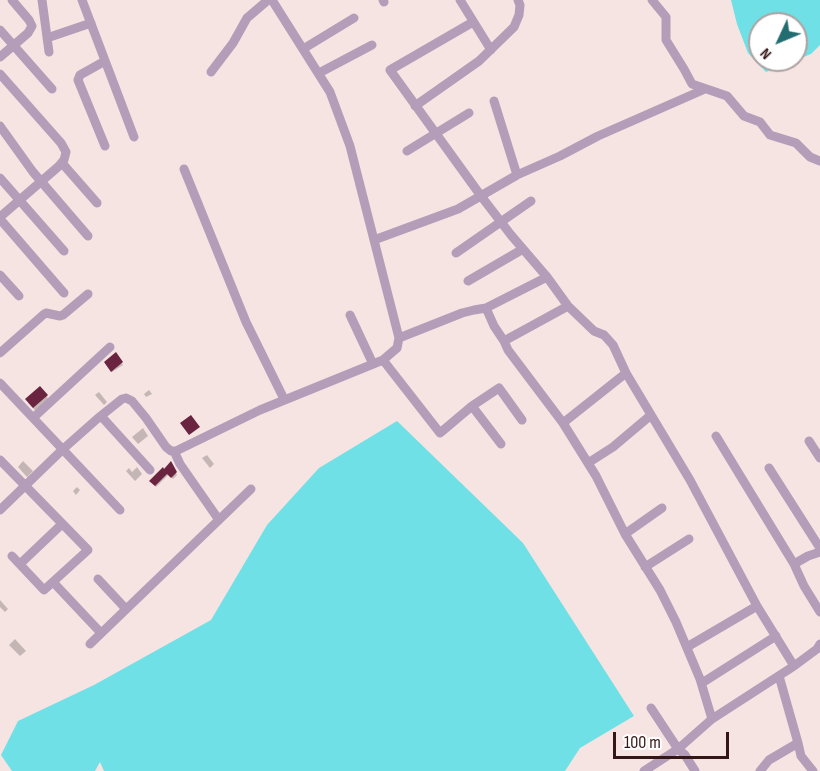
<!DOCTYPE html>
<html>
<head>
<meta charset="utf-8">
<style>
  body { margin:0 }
  #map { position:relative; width:820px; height:771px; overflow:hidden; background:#f6e4e3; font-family:"Sofia Sans Condensed",sans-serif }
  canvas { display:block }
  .north { position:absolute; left:748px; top:12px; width:60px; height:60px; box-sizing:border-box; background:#fff; border:2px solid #aea2a2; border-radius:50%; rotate:226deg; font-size:16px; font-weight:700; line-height:24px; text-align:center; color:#351617 }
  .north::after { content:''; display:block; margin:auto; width:21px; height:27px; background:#216d70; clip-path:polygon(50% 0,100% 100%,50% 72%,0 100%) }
  .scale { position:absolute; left:613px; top:732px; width:116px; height:27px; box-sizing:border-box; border:3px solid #351617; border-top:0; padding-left:8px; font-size:18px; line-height:21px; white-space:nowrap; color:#351617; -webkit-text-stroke:4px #fff; paint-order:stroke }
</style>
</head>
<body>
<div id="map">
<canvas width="820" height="771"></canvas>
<div class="north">N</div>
<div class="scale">100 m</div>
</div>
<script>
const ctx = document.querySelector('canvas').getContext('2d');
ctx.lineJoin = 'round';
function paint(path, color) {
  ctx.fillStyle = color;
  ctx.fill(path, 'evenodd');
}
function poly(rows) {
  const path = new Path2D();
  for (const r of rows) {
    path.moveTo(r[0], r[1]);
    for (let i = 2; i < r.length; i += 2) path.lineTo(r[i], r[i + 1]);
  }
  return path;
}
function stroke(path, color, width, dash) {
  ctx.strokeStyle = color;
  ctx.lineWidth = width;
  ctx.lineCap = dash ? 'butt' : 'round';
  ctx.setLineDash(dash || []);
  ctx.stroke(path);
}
paint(poly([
  [731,0,820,0,820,45,811,54,766,72,748,53,737,24],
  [760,24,796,24,796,60,760,60],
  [397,421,523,543,634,716,580,748,565,771,104,771,100,762,95,771,12,771,1,755,18,721,94,685,211,620,267,525,319,468]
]), '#6fe0e5');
paint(poly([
  [116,354,123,365,112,372,105,363],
  [149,390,152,394,146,397,144,394],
  [99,392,107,402,104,405,95,395],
  [47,396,48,399,36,411,28,403],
  [143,428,148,436,138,444,132,437],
  [207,455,214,464,210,468,202,458],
  [23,461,33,471,27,477,18,467],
  [171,464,177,475,173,479,169,474,156,487,152,483],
  [137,467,142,474,135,481,126,471,129,468,132,472],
  [77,487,80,490,76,495,73,491],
  [0,600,8,609,5,612,0,607],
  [15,639,26,651,20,656,9,645]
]), '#0003');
paint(poly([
  [116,352,123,362,111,372,104,362],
  [40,386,48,395,33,408,25,399],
  [191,415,200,427,189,435,180,423],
  [171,461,177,472,171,478,167,474,155,486,149,481,163,467,164,469]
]), '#6a243f');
stroke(poly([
  [42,0,49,52],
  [82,0,134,137],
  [383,0,384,2],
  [460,0,491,50],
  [652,0,666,17,666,40,684,69,692,84,727,96,744,116,760,122,770,135,796,143,810,157,820,161],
  [473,22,390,70,481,196,511,235,547,277,568,306,594,331,604,335,613,345,626,373,690,480,757,606,794,666,712,719,678,749,644,771],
  [0,30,52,89],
  [47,38,91,23],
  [303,49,354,18],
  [0,57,28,33,32,26,29,20,12,0],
  [211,72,233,43,247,18,268,0],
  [319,73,372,45],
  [0,74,61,143,66,152,64,160,59,166,0,217],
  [494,101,517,175],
  [415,106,479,61,514,27,519,15,520,5,518,0],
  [0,126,33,172,88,236],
  [105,146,78,80,80,75,105,61],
  [407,151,469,113],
  [62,163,97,203],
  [184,169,246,322,284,399],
  [0,178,64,251],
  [0,219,64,293],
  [374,240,458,209,517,175,560,156,598,136,705,89],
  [456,253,531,201],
  [0,275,19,296],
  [468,281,523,249],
  [568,306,504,341,508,350,563,423,596,476,625,534,660,590,676,622,700,679,712,719],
  [486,308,494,326,504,341],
  [350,315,373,364],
  [399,338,462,313,474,310,486,308,547,277],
  [0,353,43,315,46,313,60,316,63,315,88,294],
  [383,360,440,433,472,406,499,388,522,420],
  [0,383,120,510],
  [472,406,501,444],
  [101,416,150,470],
  [33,418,110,347],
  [563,423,626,373],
  [716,436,794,564],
  [809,441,820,458],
  [174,451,180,464,219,520],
  [0,460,88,550,44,590,12,556],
  [588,463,613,447,651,415],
  [769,468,820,548],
  [0,510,62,450,97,419,122,399,126,398,132,401,146,418,166,447,171,451,176,451,260,410,383,360,397,348,399,338,350,146,330,92,272,0],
  [625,534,662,508],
  [820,552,808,556,794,564,804,586,820,612],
  [20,564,62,524],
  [645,567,689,539],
  [98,579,126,609],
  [53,582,101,633],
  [90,644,251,489],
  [687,647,757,606],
  [794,666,817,649,820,644],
  [779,676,798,743],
  [702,683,776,636],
  [651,708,678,749,685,755,695,771],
  [760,771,769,760,798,743,801,756,813,771]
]), '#b39db8', 9);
</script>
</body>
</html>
